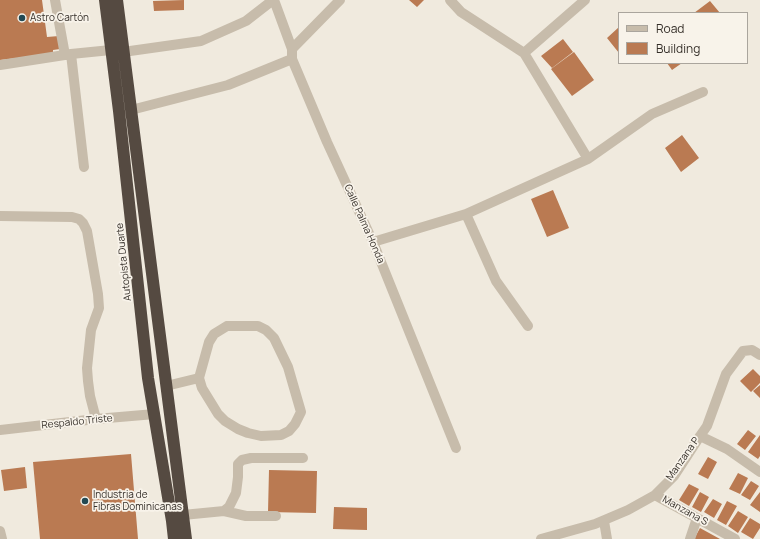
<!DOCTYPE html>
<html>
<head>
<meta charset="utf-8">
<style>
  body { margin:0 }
  #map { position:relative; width:760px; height:539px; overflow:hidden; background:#f0eade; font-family:Manrope,sans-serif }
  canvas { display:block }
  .legend { position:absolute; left:618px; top:12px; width:130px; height:52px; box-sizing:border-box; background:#f8f3ea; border:1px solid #aaa59d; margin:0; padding:5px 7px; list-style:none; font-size:12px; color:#352f29 }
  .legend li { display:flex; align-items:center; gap:8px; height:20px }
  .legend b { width:20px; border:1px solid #aaa59d }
</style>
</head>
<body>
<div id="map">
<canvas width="760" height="539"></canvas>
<ul class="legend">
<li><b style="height:5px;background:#c7bcab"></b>Road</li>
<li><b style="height:11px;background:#ba7a52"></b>Building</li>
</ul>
</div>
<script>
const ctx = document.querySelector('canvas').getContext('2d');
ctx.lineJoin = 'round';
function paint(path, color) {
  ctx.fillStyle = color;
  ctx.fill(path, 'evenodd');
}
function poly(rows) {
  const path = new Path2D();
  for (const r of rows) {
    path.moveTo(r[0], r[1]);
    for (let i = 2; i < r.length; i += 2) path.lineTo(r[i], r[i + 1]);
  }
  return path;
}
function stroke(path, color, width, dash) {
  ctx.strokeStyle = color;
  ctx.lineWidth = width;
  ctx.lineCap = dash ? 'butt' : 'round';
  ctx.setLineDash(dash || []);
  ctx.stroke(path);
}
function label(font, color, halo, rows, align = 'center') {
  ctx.font = font + ' Manrope,sans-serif';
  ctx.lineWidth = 3.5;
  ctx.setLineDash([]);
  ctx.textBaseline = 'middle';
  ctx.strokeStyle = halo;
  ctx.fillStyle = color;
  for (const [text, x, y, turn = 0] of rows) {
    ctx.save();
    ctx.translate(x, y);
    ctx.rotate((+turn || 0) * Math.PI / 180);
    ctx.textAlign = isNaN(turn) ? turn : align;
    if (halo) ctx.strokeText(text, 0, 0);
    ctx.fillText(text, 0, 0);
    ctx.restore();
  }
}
paint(poly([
  [0,0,42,0,47,37,59,36,60,49,53,50,53,54,0,60],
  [184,0,184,10,154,11,153,1],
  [409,0,424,0,417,7],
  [710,1,720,13,694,13],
  [619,27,619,53,607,38],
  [563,39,573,52,552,68,541,56],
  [574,52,594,80,572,96,551,69],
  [667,63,682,63,672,70],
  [682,135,699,158,681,172,665,148],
  [553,190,569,228,547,237,531,199],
  [753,369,760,376,760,383,751,392,740,381],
  [760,385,760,398,753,391],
  [748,430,756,436,745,450,737,444],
  [760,435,760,456,758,459,748,452],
  [131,454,138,539,40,539,33,462],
  [708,457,717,462,708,479,698,474],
  [25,467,27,488,4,491,1,470],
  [269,470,317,471,316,513,268,512],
  [738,473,748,478,740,494,729,489],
  [751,481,759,486,750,500,741,495],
  [689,484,699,489,689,506,679,500],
  [700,492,709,497,701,512,692,507],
  [760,492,760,512,750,505],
  [713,499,722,504,714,518,704,512],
  [727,501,737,506,726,525,717,520],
  [334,507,367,508,367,530,333,529],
  [738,511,748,517,738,533,728,526],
  [750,518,760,524,760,528,753,539,741,532],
  [700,528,720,539,694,539]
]), '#ba7a52');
stroke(poly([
  [55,0,65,55],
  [274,0,292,49,292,59,327,142,373,242,456,448],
  [450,0,461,12,524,53,588,159],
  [292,49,340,0],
  [123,52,201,41,246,21,273,0],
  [524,53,585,0],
  [71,54,84,167],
  [0,65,71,54,111,50],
  [131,110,228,85,292,59],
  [466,214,496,281,528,326],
  [0,216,72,217,79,219,83,223,87,231,98,294,99,308,91,330,87,368,88,381,90,396,96,419],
  [373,242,466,214,588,159,652,114,703,92],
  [227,326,258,326,266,330,274,338,288,367,301,412,295,424,289,431,281,435,261,436,248,433,238,429,225,421,218,414,202,388,199,378,209,342,214,334,227,326],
  [166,386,199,378],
  [0,430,96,419,155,414],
  [700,436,727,449,760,472],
  [655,495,735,539],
  [224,511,229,507,236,493,238,477,238,464,242,460,251,458,303,458],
  [183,515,224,511,246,516,276,516],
  [604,521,607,539],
  [0,531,2,539],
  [541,539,595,524,628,510,655,495,674,476,700,436,707,426,726,374,743,351,752,350,760,355],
  [690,539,697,518]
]), '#c7bcab', 10);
stroke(poly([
  [105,0,119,111,148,378,172,521,174,539],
  [117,0,186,539]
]), '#554a41', 12);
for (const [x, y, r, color] of [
  [22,18,4,"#234953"],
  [85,501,4,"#234953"]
]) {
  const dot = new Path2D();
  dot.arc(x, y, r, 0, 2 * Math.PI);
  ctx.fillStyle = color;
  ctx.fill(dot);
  stroke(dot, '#f8f3ea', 1.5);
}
label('10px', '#352f29', '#f8f3ea', [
  ["Astro Cartón",30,18],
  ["Industria de",93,495],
  ["Fibras Dominicanas",93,507]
], 'left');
label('10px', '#352f29', '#f8f3ea', [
  ["Calle Palma Honda",364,224,66],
  ["Autopista Duarte",124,262,-96],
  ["Respaldo Triste",77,422,-6],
  ["Manzana P",683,459,-55],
  ["Manzana S",685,511,29]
]);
</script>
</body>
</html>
